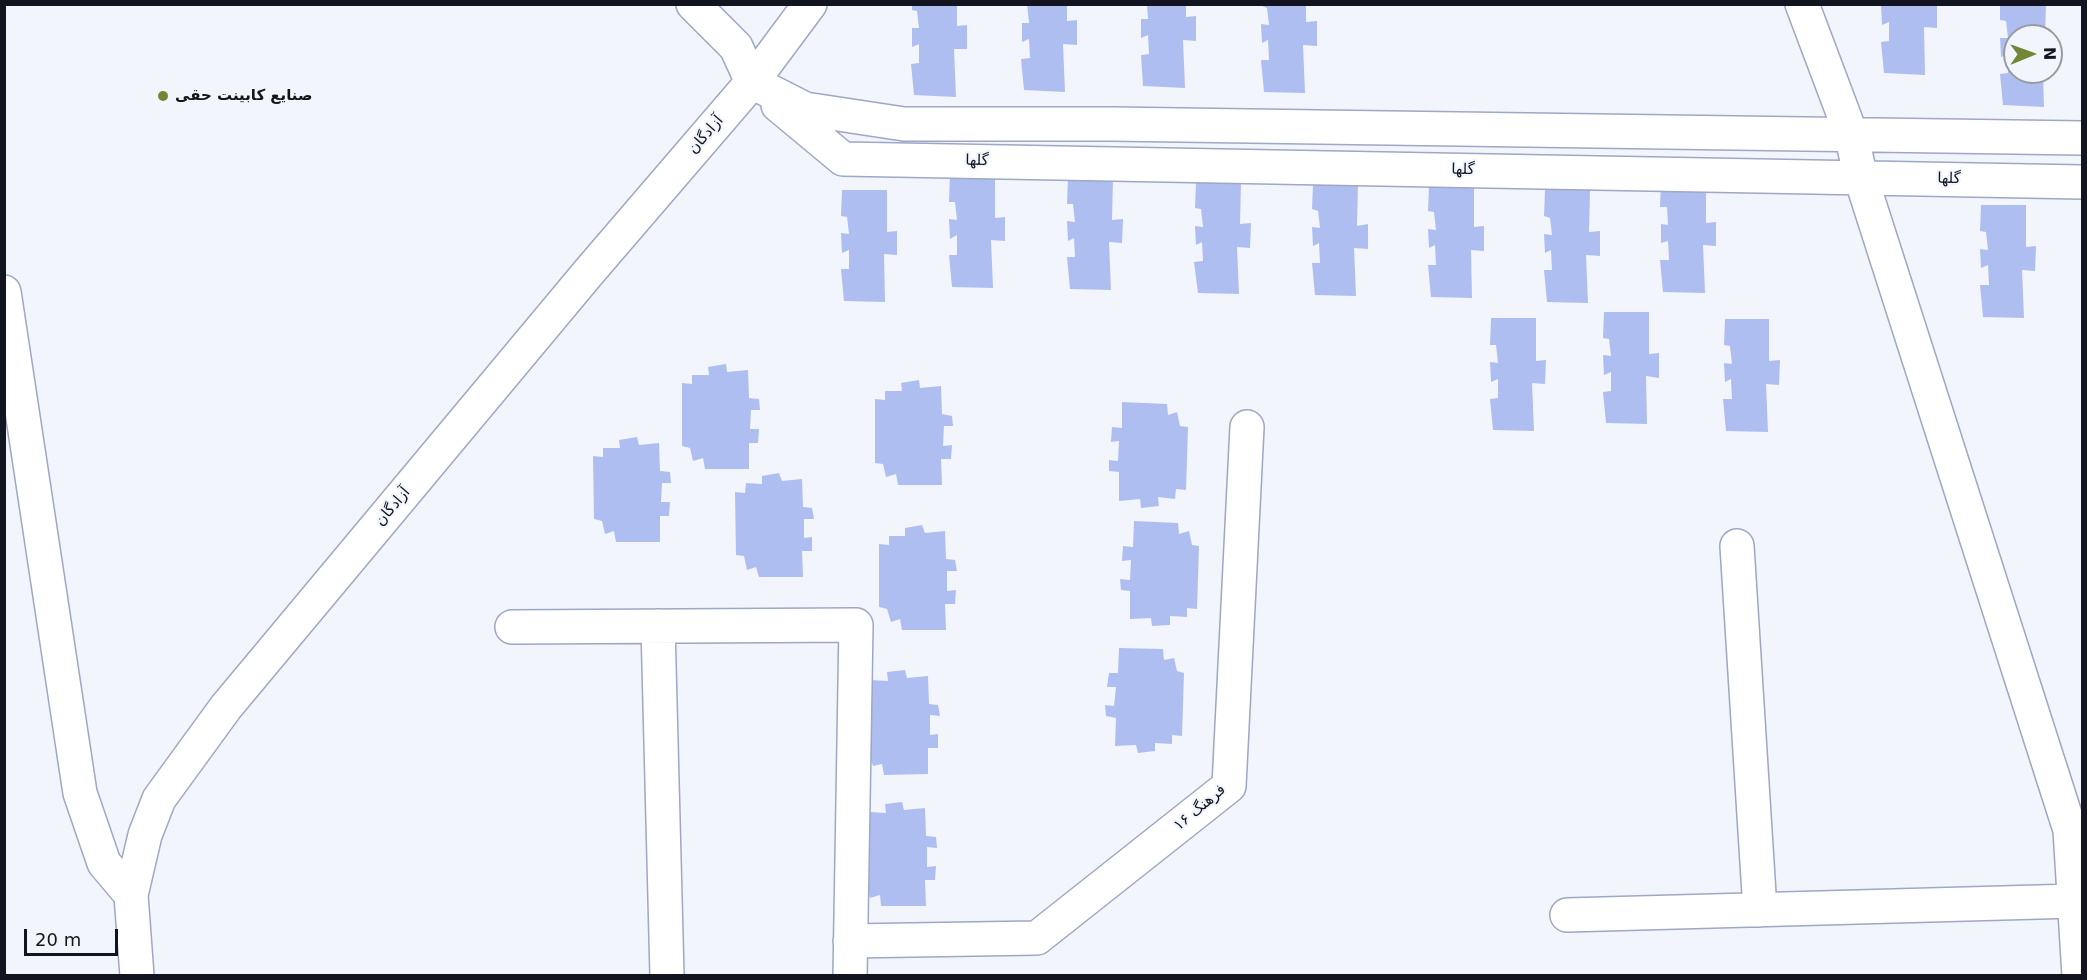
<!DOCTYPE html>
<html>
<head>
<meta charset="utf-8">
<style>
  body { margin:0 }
  #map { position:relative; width:2087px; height:980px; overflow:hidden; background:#f2f5fb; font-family:"DejaVu Sans",sans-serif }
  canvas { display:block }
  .frame { position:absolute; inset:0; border:6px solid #121520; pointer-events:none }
  .north { position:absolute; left:2003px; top:24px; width:60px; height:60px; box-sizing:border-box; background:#f2f5fb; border:2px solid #989ba3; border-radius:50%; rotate:89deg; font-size:16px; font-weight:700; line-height:24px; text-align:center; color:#121520 }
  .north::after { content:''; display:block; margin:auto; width:21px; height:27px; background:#728636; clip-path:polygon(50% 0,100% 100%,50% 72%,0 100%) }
  .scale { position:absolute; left:24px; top:929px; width:94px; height:27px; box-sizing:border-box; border:3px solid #121520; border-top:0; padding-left:8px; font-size:18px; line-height:21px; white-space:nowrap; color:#121520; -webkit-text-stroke:4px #f2f5fb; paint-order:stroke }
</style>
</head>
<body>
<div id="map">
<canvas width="2087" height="980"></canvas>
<div class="frame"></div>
<div class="north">N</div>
<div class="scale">20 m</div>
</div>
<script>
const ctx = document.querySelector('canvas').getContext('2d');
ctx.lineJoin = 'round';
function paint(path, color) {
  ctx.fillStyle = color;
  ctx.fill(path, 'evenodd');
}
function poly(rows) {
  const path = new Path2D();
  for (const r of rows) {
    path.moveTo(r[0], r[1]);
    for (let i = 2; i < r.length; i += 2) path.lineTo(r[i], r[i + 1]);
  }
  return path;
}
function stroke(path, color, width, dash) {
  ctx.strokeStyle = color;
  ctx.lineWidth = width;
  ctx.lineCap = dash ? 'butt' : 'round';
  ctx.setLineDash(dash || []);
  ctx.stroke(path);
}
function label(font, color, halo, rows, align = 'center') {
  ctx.font = font + ' "DejaVu Sans",Vazirmatn,sans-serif';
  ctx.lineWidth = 4.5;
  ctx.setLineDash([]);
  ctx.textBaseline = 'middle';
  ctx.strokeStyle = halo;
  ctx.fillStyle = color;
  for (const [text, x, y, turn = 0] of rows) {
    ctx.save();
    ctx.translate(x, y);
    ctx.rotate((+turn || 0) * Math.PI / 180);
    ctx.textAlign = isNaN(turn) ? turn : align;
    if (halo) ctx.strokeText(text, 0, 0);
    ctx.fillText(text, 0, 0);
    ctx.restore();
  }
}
paint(poly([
  [912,4,957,4,957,26,967,25,967,49,954,49,956,97,914,95,911,64,919,63,919,44,912,47,912,28,919,28,917,11,912,10],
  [1027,4,1067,4,1067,21,1077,20,1077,45,1063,44,1065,92,1024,90,1021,59,1030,58,1029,39,1022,42,1022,23,1029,23],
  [1147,4,1186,4,1186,17,1196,16,1196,41,1183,40,1185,88,1143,86,1141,55,1149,54,1148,35,1141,38,1141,19,1148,19],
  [1257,4,1306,4,1306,22,1317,21,1317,46,1303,45,1305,93,1264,92,1261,60,1269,60,1268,40,1262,43,1261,24,1269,25,1267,8],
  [1889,4,1937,4,1937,28,1924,27,1925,75,1884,73,1881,42,1889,41,1889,22,1882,25,1881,6,1889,6],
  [2000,4,2046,4,2045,36,2015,36,2015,72,2043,72,2044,107,2003,105,2000,74,2008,73,2008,54,2001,57,2000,38,2008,38,2006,21,2000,20],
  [2051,35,2056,35,2055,60,2051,59],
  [950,175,995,175,995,218,1005,217,1005,241,991,240,993,288,952,287,949,255,957,255,957,235,950,239,949,219,957,220,955,202,949,202],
  [1068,177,1113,177,1112,220,1123,219,1122,243,1109,242,1111,290,1070,289,1067,257,1075,257,1074,238,1068,241,1067,221,1075,222,1073,204,1067,204],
  [1661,180,1706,180,1706,223,1716,222,1716,246,1703,245,1705,293,1663,292,1660,260,1669,260,1668,241,1661,243,1661,224,1668,225,1667,207,1660,207],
  [1196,182,1241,182,1240,224,1251,223,1250,248,1237,247,1239,294,1198,293,1194,262,1203,261,1202,242,1196,245,1195,226,1203,227,1201,209,1195,208],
  [1313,183,1358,183,1357,226,1368,224,1368,249,1354,248,1356,296,1315,295,1312,263,1320,263,1319,243,1313,246,1312,227,1320,228,1318,211,1312,209],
  [1429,185,1474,185,1474,227,1484,226,1484,251,1471,250,1472,298,1431,297,1428,265,1436,265,1435,245,1429,248,1428,229,1436,230,1434,212,1428,211],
  [842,190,887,190,887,232,897,231,897,255,884,254,885,302,844,301,841,269,849,269,849,250,842,253,841,233,849,234,847,217,841,216],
  [1545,190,1590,190,1589,232,1600,231,1600,256,1586,255,1588,303,1547,302,1544,270,1552,270,1551,250,1545,253,1544,234,1552,235,1550,218,1544,216],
  [1981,205,2026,205,2026,247,2036,246,2035,271,2022,270,2024,318,1983,317,1980,285,1989,285,1988,265,1981,268,1980,249,1988,250,1986,232,1980,231],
  [1604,312,1649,312,1649,354,1659,353,1659,378,1646,376,1647,424,1606,423,1603,392,1611,391,1611,372,1604,375,1603,355,1611,356,1609,339,1603,338],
  [1491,318,1536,318,1536,361,1546,360,1545,384,1532,383,1534,431,1493,430,1490,399,1498,398,1498,379,1491,382,1490,362,1498,363,1496,345,1490,345],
  [1725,319,1769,319,1769,361,1780,360,1779,385,1766,384,1768,432,1726,431,1723,399,1732,399,1731,379,1725,382,1724,363,1732,364,1730,346,1724,345],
  [726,364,727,372,748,370,749,398,759,399,760,410,751,410,750,429,759,429,758,443,749,443,749,469,705,469,703,458,693,461,690,448,682,446,682,383,692,384,692,375,709,375,708,367],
  [919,380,920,388,941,386,942,414,952,416,953,426,944,426,943,446,952,445,951,459,941,459,942,485,898,485,896,474,886,477,883,464,875,463,875,399,885,400,885,391,902,391,901,383],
  [1122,402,1167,404,1168,415,1177,412,1180,426,1188,427,1186,490,1176,489,1175,499,1158,497,1159,506,1141,508,1140,499,1119,501,1119,472,1109,471,1109,460,1118,461,1119,441,1111,442,1112,427,1122,428],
  [637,437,639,445,659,443,660,471,670,472,671,483,662,483,661,502,670,502,669,516,660,516,660,542,616,542,614,531,605,534,602,521,594,519,593,456,603,457,603,448,620,448,619,440],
  [779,473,782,481,802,479,803,507,812,508,814,519,804,519,804,538,812,537,812,551,802,551,803,577,759,577,756,567,747,570,744,556,736,555,735,492,745,493,746,483,762,484,762,476],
  [1134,521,1178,523,1179,534,1189,531,1192,545,1199,546,1197,609,1187,608,1187,617,1170,616,1170,625,1152,626,1151,618,1130,619,1130,591,1121,590,1120,579,1130,580,1131,560,1122,561,1123,546,1133,547],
  [922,525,925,533,945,531,946,559,955,560,957,571,947,571,947,591,956,590,955,604,945,604,946,630,902,630,900,619,891,622,887,609,879,607,879,544,889,545,889,536,905,536,905,528],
  [1119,648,1163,649,1164,660,1174,658,1177,671,1184,673,1182,736,1172,735,1172,744,1155,743,1155,751,1138,753,1136,745,1115,746,1116,718,1106,716,1105,705,1114,706,1116,687,1107,687,1109,673,1118,673],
  [905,670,907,678,928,676,929,704,938,705,940,716,930,715,930,735,938,734,938,748,928,748,928,774,884,775,882,764,873,766,869,753,871,680,888,681,887,672],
  [902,802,904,810,925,808,926,836,936,837,937,848,927,847,927,867,936,866,935,880,925,880,926,906,881,906,880,895,870,898,867,885,869,812,886,813,885,804]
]), '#afbef1');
const minor = poly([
  [693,4,736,47,752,82,805,109,904,124,1111,124,2082,138],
  [1802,4,1851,134,1861,178,2070,830,2079,976],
  [778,105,843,159,2082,182],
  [4,292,80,793,104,863,131,895],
  [1737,546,1760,910],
  [658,626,667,976],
  [512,627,856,625,850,976],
  [1567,915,2075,901],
  [850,941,1037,938,1229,786,1247,427],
  [137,976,131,895,145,835,159,799,226,707,588,273,752,82,810,4]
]);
stroke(minor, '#9ea7c4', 36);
stroke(minor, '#fff', 33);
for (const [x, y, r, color] of [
  [163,96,6,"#728636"]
]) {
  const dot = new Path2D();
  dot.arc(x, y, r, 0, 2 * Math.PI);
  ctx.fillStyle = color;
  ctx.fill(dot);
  stroke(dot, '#f2f5fb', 2);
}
label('bold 15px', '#121520', '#f2f5fb', [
  ["صنایع کابینت حقی",175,96]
], 'left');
label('15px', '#121520', '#f2f5fb', [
  ["آزادگان",706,135,-49],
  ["گلها",977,161,1],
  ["گلها",1463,170,1],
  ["گلها",1949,179,1],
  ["آزادگان",393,507,-50],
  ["فرهنگ ۱۶",1200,808,-40]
]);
</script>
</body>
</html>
